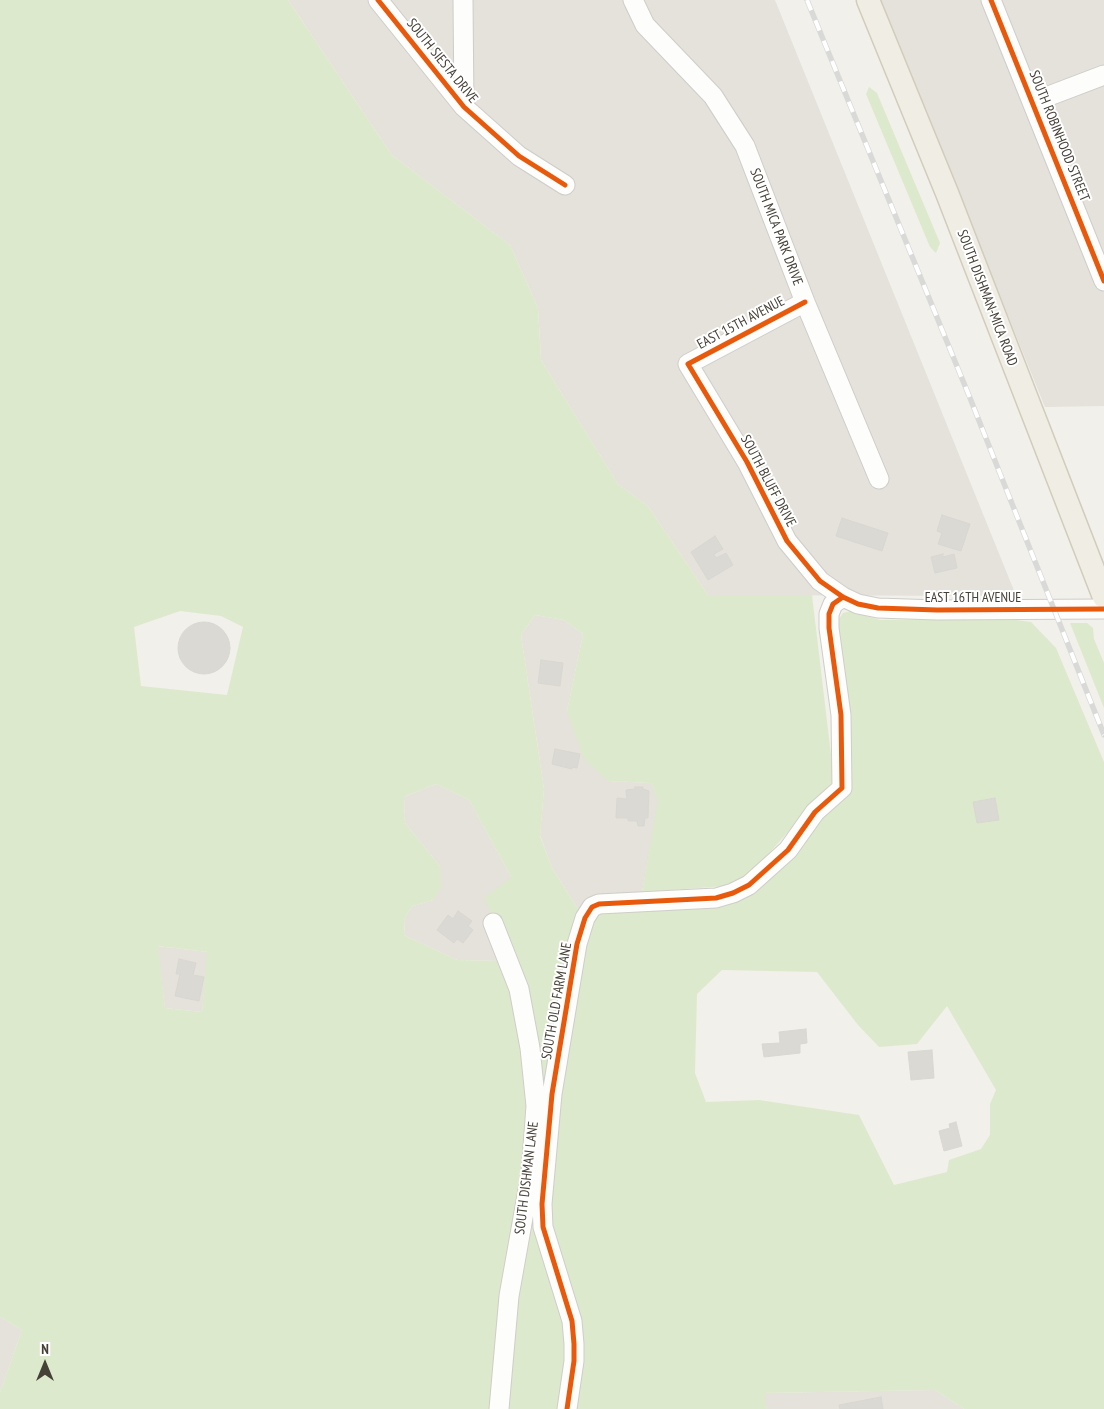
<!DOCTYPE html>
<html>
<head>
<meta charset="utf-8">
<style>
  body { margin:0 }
  #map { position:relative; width:1104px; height:1409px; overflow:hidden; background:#f1f0eb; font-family:"PT Sans Narrow",sans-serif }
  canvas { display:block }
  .north { position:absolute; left:20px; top:1339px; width:50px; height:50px; -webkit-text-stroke:4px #fff; paint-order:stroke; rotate:0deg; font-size:14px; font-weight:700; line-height:20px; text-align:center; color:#464138 }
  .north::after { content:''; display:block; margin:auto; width:18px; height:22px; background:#464138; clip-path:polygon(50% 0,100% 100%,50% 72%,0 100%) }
</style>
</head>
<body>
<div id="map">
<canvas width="1104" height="1409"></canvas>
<div class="north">N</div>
</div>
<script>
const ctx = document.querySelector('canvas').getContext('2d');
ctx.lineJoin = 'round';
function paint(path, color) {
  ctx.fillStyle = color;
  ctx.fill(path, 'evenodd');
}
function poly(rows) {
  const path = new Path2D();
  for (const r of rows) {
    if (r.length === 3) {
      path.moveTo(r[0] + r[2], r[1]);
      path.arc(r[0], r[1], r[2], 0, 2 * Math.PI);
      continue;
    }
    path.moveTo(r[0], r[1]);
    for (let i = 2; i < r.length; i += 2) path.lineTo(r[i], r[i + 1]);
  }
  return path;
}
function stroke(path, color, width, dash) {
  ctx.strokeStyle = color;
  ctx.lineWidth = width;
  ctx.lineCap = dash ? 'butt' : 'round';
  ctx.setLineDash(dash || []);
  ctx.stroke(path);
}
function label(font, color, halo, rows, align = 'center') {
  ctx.font = font + ' "PT Sans Narrow",sans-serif';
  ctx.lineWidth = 4;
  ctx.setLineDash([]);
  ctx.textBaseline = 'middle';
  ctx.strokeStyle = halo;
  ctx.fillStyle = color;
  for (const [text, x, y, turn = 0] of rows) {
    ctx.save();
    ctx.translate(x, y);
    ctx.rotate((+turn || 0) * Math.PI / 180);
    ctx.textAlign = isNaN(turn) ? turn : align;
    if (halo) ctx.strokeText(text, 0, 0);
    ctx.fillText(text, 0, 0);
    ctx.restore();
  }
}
paint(poly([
  [288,0,775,0,1015,593,1008,596,708,595,648,506,618,484,541,360,538,308,510,245,392,155],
  [880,0,1104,0,1104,406,1045,407],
  [535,615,564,620,583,634,567,711,608,781,651,783,659,800,642,892,580,912,552,868,540,835,544,789,521,635],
  [436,784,469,800,511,877,512,956,502,961,457,960,404,935,405,917,413,906,433,900,440,866,405,823,404,797],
  [157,946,208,952,202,1012,165,1008],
  [0,1317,22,1330,0,1392],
  [935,1390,964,1409,767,1409,763,1393]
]), '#e4e2da');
paint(poly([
  [0,0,288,0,392,155,510,245,538,308,541,360,618,484,648,506,708,595,812,595,834,780,741,885,642,892,658,800,651,783,608,781,584,759,567,711,583,634,564,620,535,615,521,635,544,789,540,836,552,868,580,912,540,1172,564,1322,567,1357,561,1409,0,1409,0,1392,22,1330,0,1317],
  [180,611,221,616,243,627,227,695,141,686,134,627],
  [436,784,469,800,511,877,484,898,512,956,502,961,457,960,404,935,405,917,413,906,433,900,441,888,440,866,405,823,404,797],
  [158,946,207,952,202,1012,165,1008],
  [869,87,877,93,940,243,936,253,930,247,866,94],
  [851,611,880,620,1009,619,1031,622,1056,648,1104,762,1104,1409,964,1409,935,1390,764,1393,767,1409,576,1409,548,1225,555,1110,583,945,593,921,605,911,741,901,847,794,836,623,843,613],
  [722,970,817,972,858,1025,879,1047,917,1044,947,1006,996,1090,990,1104,990,1135,981,1149,949,1160,947,1172,894,1185,859,1115,759,1100,706,1102,695,1073,697,994],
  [1070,623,1087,623,1093,628,1094,639,1104,663,1104,708]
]), '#dde9cd');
const building = poly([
  [942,515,970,524,961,551,938,544,942,533,937,531,942,515],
  [842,518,888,533,882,551,836,536,842,518],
  [715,536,723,549,714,554,716,558,726,553,733,565,708,580,691,552,715,536],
  [943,554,943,557,954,554,957,568,935,573,931,557,943,554],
  [204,648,26],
  [541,660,563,663,560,686,538,683,541,660],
  [555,749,580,754,577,768,572,767,572,769,552,764,555,749],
  [635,787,643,787,643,789,649,791,648,818,645,818,644,826,638,826,637,821,628,821,628,818,616,818,617,798,627,799,626,790,635,789,635,787],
  [995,798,999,820,977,823,973,802,995,798],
  [458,911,472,921,468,926,473,930,463,943,457,939,454,943,437,930,448,915,453,919,458,911],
  [179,959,196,963,193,975,204,977,199,1001,175,996,180,974,176,974,179,959],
  [806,1029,807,1043,800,1044,800,1053,764,1057,762,1044,780,1043,779,1032,806,1029],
  [932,1050,934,1078,911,1080,908,1052,932,1050],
  [956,1122,962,1146,944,1151,939,1131,950,1128,949,1124,956,1122],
  [881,1397,883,1409,840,1409,839,1405,881,1397]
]);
paint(building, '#dad9d4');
stroke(building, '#d9d7d1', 1);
const minor = poly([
  [378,0,464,107,519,156,565,185],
  [463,0,464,107],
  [633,0,645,25,713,96,745,146,805,302,879,479],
  [991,0,1104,281],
  [1033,102,1104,75],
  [805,302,688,364,747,462,787,541,820,581,843,597,858,604,878,608,937,610,1104,609],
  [493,923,519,989,530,1048,536,1106,531,1173,509,1296,499,1409],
  [567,1409,574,1361,574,1344,572,1321,543,1227,542,1204,552,1094,577,944,585,918,592,907,599,904,716,898,733,893,749,885,788,850,815,812,842,788,841,715,829,628,829,614,833,604,843,597]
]);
const major = poly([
  [868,0,947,193,1104,597]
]);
stroke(minor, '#cfcdc9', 21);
stroke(major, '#d1ccbb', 25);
stroke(minor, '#fdfdfc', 19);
stroke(major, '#f0ede5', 22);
const rail = poly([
  [807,0,970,398,1104,735]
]);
stroke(rail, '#d9d9d8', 5.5);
stroke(rail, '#fff', 4, [11]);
stroke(poly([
  [378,0,464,107,519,156,565,185],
  [991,0,1104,281],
  [805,302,688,364,747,462,787,541,820,581,843,597,858,604,878,608,937,610,1104,609],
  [567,1409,574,1361,574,1344,572,1321,543,1227,542,1204,552,1094,577,944,585,918,592,907,599,904,716,898,733,893,749,885,788,850,815,812,842,788,841,715,829,628,829,614,833,604,843,597]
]), '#e8590c', 5);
label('14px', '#464138', '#fff', [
  ["SOUTH SIESTA DRIVE",442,61,51],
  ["SOUTH ROBINHOOD STREET",1059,136,68],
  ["SOUTH MICA PARK DRIVE",776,227,69],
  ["SOUTH DISHMAN-MICA ROAD",987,298,69],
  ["EAST 15TH AVENUE",741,323,-28],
  ["SOUTH BLUFF DRIVE",768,481,62],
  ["EAST 16TH AVENUE",973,598],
  ["SOUTH OLD FARM LANE",557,1001,-80],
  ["SOUTH DISHMAN LANE",527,1178,-83]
]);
</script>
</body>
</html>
